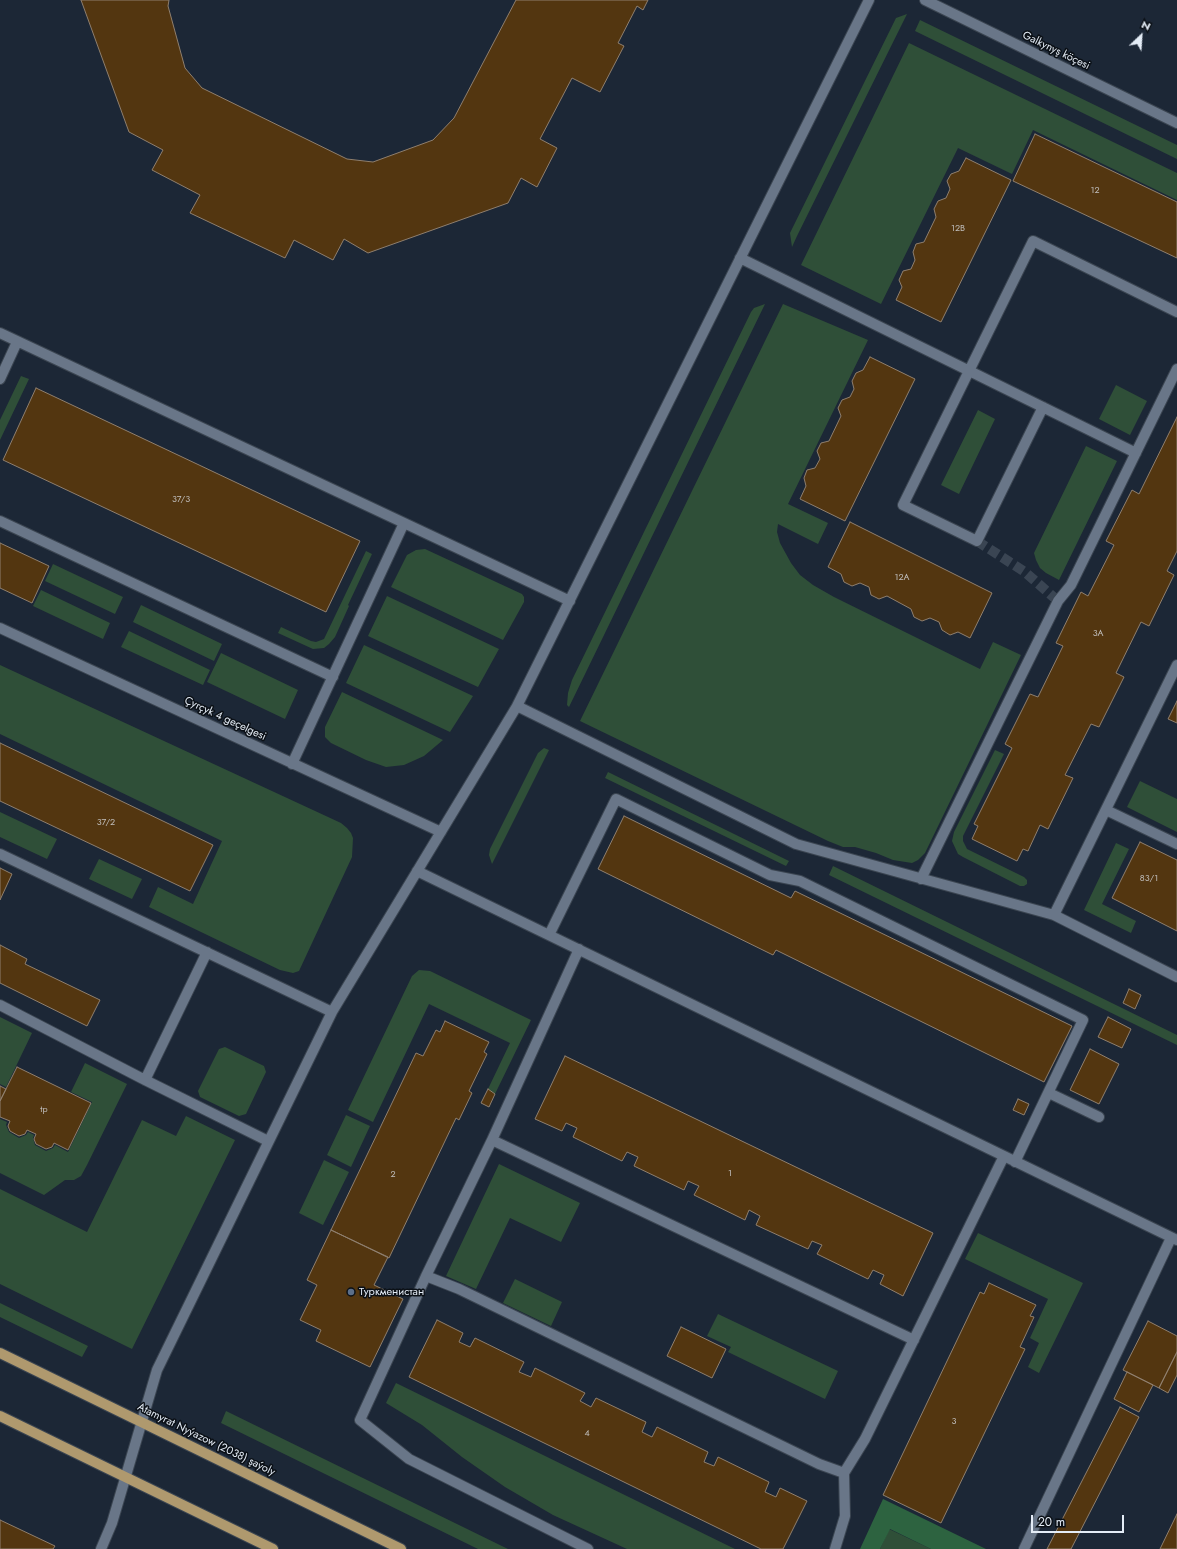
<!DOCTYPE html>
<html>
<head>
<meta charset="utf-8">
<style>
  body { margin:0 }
  #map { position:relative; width:1177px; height:1549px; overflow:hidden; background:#1c2736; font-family:Jost,sans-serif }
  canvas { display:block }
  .north { position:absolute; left:1121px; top:16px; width:40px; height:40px; -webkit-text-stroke:3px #0b1016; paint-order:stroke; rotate:25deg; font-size:11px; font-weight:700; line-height:16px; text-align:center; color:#e4ecf6 }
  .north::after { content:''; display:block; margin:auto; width:14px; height:18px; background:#e4ecf6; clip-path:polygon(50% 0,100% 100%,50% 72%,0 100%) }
  .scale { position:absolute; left:1031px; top:1515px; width:93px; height:18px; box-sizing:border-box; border:2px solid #e4ecf6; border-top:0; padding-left:5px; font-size:12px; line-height:14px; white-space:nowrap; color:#e4ecf6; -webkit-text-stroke:3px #0b1016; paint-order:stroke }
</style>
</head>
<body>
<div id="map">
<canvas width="1177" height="1549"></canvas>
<div class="north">N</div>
<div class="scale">20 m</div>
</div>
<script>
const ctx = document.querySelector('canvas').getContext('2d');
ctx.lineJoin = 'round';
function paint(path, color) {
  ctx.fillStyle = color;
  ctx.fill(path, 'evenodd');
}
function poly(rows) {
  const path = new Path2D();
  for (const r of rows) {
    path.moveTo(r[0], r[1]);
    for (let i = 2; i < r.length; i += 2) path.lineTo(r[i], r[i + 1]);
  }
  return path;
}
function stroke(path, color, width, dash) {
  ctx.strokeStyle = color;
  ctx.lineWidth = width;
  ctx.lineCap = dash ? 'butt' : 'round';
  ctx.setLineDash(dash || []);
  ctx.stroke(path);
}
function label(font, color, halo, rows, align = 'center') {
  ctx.font = font + ' Jost,sans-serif';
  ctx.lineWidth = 3;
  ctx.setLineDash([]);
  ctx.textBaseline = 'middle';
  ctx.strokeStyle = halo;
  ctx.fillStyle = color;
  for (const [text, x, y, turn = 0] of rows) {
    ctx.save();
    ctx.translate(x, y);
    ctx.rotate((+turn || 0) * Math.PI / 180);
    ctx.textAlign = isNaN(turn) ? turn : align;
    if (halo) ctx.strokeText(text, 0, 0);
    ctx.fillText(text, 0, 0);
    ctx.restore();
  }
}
paint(poly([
  [907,14,797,236,792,247,790,233,896,18],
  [920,20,1177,145,1177,159,915,31],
  [909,43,1177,173,1177,200,1033,130,1012,174,958,148,881,304,801,265],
  [765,304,569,707,567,705,568,693,572,680,751,312,754,308],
  [783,304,868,340,788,504,828,523,818,544,778,524,777,532,780,543,791,563,800,575,813,585,834,597,980,669,993,642,1021,655,925,853,918,860,912,863,893,860,876,853,855,847,843,847,828,841,580,721],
  [21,376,29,379,0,440,0,420],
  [1116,385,1147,401,1130,435,1099,419],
  [978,410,995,419,959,494,941,485],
  [1086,446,1117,461,1059,580,1046,573,1040,568,1036,560,1034,553],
  [425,549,522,594,524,597,524,602,503,640,391,587,407,555,416,550],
  [366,551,372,554,348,605,349,606,335,637,329,644,324,648,313,649,278,633,281,627,311,641,316,642,324,639],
  [53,564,123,597,115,614,45,581],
  [41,590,110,623,103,639,33,606],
  [387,596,499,649,478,687,368,636],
  [141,605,222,644,214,661,133,622],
  [129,631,210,670,203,685,121,647],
  [364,645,473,696,450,732,346,683],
  [221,653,298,690,285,719,207,682],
  [0,665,341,823,347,828,351,833,353,838,352,857,299,971,293,973,280,970,149,907,158,887,193,904,222,841,0,734],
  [342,692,443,740,424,756,404,765,386,767,366,760,331,743,325,737,325,727],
  [544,748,549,750,492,864,489,855,490,849,538,753],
  [995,750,1004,754,963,836,963,841,967,849,1024,877,1027,880,1027,884,1024,886,1020,886,963,857,958,854,952,841,954,832],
  [608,772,789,861,786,866,605,778],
  [1140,781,1177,799,1177,832,1127,807],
  [0,812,57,839,47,859,0,837],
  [1116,843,1129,849,1102,904,1136,921,1131,933,1084,910],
  [99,859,142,879,132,899,89,879],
  [833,866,1177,1035,1177,1045,829,875],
  [419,970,430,971,531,1020,495,1094,488,1089,510,1043,429,1004,373,1122,348,1110,412,976],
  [0,1017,32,1033,6,1087,0,1084],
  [225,1047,264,1066,266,1072,246,1114,239,1116,200,1097,198,1091,219,1049],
  [85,1063,127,1084,87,1165,81,1176,74,1180,65,1180,44,1195,0,1173,0,1119,7,1122,6,1125,9,1132,19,1138,26,1135,28,1132,34,1135,33,1138,35,1145,46,1151,53,1148,55,1145,68,1152,92,1102,71,1092],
  [346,1115,370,1126,351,1167,327,1155],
  [186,1116,235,1140,132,1349,0,1284,0,1189,87,1232,142,1120,176,1136],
  [324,1160,349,1172,323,1225,299,1213],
  [499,1164,580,1203,561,1242,510,1218,476,1289,446,1276],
  [978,1233,1083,1283,1039,1373,1028,1367,1039,1343,1030,1338,1048,1299,965,1259],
  [515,1279,562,1302,551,1326,503,1303],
  [0,1303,88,1346,82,1357,0,1317],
  [718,1314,838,1371,825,1399,728,1352,731,1347,707,1336],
  [396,1383,735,1549,627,1549,553,1515,505,1487,462,1457,422,1425,386,1403],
  [226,1411,508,1549,478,1549,221,1423],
  [889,1529,931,1549,880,1549]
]), '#2f4f38');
paint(poly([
  [883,1499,986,1549,931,1549,890,1529,880,1549,860,1549]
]), '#2d6340');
const building = poly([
  [81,0,169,0,168,6,185,68,202,88,347,159,373,162,433,140,454,118,516,0,648,0,643,10,637,6,618,43,624,46,600,92,572,78,540,139,557,148,537,187,521,178,508,203,368,253,344,239,333,260,294,240,285,258,190,213,200,195,152,170,163,150,129,132,81,0],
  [1035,134,1177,202,1177,258,1013,181,1035,134],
  [966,158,1011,180,941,322,896,300,902,287,899,280,903,271,911,269,915,260,913,252,916,244,924,242,936,217,934,209,938,201,946,198,950,189,947,181,951,174,959,171,966,158],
  [870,357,915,379,845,521,800,499,806,486,804,478,807,470,815,468,820,459,817,451,821,443,829,441,841,416,838,408,842,400,850,397,854,389,852,381,856,373,863,370,870,357],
  [36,388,360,541,326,612,3,460,36,388],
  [1177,417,1177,551,1167,571,1174,575,1149,626,1141,622,1116,673,1124,677,1099,727,1091,724,1065,775,1073,778,1048,829,1040,825,1028,851,1023,849,1017,861,972,839,978,826,974,824,1012,748,1005,744,1030,694,1038,697,1063,646,1056,643,1081,592,1088,596,1114,545,1106,541,1132,490,1139,494,1177,417],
  [850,522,992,593,970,638,958,632,950,635,942,630,939,622,930,618,922,621,914,617,911,609,887,596,879,599,871,595,869,587,860,583,852,586,844,582,841,574,828,567,850,522],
  [0,543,49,566,32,603,0,588,0,543],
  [1177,701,1177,723,1168,719,1177,701],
  [0,743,213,845,190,891,0,801,0,743],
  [624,816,791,898,795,891,1072,1026,1044,1082,776,950,773,955,598,869,624,816],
  [1140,842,1177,860,1177,931,1112,898,1140,842],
  [0,868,12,874,0,900,0,868],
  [0,945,27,959,25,964,100,1000,87,1026,0,983,0,945],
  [1129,989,1141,995,1135,1009,1123,1003,1129,989],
  [1108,1017,1131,1029,1122,1048,1098,1037,1108,1017],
  [445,1021,489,1042,484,1052,487,1054,469,1091,472,1093,459,1120,456,1118,389,1258,331,1230,416,1053,423,1056,436,1030,440,1032,445,1021],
  [1090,1049,1119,1064,1099,1104,1070,1090,1090,1049],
  [565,1056,933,1233,903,1296,880,1284,884,1275,873,1270,868,1279,817,1254,822,1245,812,1241,808,1249,756,1225,760,1216,749,1210,745,1220,694,1195,699,1186,688,1181,684,1190,634,1166,638,1157,627,1152,622,1161,573,1137,577,1128,566,1123,562,1131,535,1119,565,1056],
  [17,1067,91,1103,68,1150,54,1143,52,1147,46,1149,36,1144,34,1139,36,1134,27,1130,25,1134,19,1136,10,1131,8,1126,10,1121,0,1117,0,1101,17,1067],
  [0,1086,6,1089,0,1101,0,1086],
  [488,1089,495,1094,489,1107,481,1103,488,1089],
  [1018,1099,1029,1104,1024,1115,1013,1110,1018,1099],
  [331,1230,388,1257,374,1285,403,1299,370,1367,316,1341,321,1330,300,1320,317,1285,307,1280,331,1230],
  [989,1283,1036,1305,1030,1316,1034,1317,1020,1347,1025,1349,941,1523,883,1495,980,1292,984,1294,989,1283],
  [437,1320,463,1333,459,1342,470,1347,475,1338,524,1362,519,1372,531,1377,535,1368,585,1393,580,1401,591,1407,596,1398,646,1422,642,1432,652,1437,657,1427,708,1452,704,1462,714,1466,718,1457,769,1482,765,1492,776,1497,780,1488,807,1501,783,1549,761,1549,409,1377,437,1320],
  [1148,1321,1177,1336,1177,1352,1159,1388,1123,1370,1148,1321],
  [681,1327,726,1349,712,1378,667,1356,681,1327],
  [1177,1352,1177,1375,1168,1393,1159,1388,1177,1352],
  [1127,1372,1153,1385,1139,1412,1114,1399,1127,1372],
  [1120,1407,1139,1417,1071,1549,1047,1549,1120,1407],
  [1177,1514,1177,1549,1160,1549,1177,1514],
  [0,1520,55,1546,53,1549,0,1549,0,1520]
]);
paint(building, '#533610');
stroke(building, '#8f7f6e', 1);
stroke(poly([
  [977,541,1025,572,1058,601]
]), '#3a4553', 10, [10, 5]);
const minor = poly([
  [925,0,1177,123],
  [740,258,1136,453],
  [0,333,570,601],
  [0,379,17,342],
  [1043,407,977,541,903,505,1033,241,1177,312],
  [0,521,333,677],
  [0,628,441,832],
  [517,706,796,844,1054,915,1177,977],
  [292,764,404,523],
  [1106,810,1177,844],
  [0,854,332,1012],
  [417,871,1177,1240],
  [921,879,1058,601,1071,585,1177,369],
  [1054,915,1177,665],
  [549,935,616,799,770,875,800,881,1083,1020,1015,1162],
  [579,949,492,1140,426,1276,459,1289,819,1464,844,1473,865,1439,1004,1156],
  [0,1005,145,1080,268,1141],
  [145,1080,207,952],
  [1049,1093,1099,1117],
  [492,1140,914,1340],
  [426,1276,360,1420,409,1459,588,1549],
  [101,1549,112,1523,157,1370,332,1012,517,706,869,0],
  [835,1549,845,1516,844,1473],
  [1024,1549,1171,1238]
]);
const major = poly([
  [0,1353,401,1549],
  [0,1416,273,1549]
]);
stroke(minor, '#3b4551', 12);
stroke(major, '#3b4551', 12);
stroke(minor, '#697688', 10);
stroke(major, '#af996e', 10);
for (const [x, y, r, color] of [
  [351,1292,4,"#5c6f8a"]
]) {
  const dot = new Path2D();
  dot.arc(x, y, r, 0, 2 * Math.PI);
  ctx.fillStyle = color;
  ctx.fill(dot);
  stroke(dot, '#0b1016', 1.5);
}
label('9px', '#c0bebc', null, [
  ["12",1095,191],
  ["12B",958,229],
  ["37/3",181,500],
  ["12A",902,578],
  ["3A",1098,634],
  ["37/2",106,823],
  ["83/1",1149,879],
  ["tp",44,1110],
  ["1",730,1174],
  ["2",393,1175],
  ["3",954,1422],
  ["4",587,1434]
]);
label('11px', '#e4ecf6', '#0b1016', [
  ["Galkynyş köçesi",1056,51,26],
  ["Çyrçyk 4 geçelgesi",225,719,25],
  ["Atamyrat Nyýazow (2038) şaýoly",206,1440,26]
]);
label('11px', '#e4ecf6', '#0b1016', [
  ["Туркменистан",359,1292]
], 'left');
</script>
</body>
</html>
